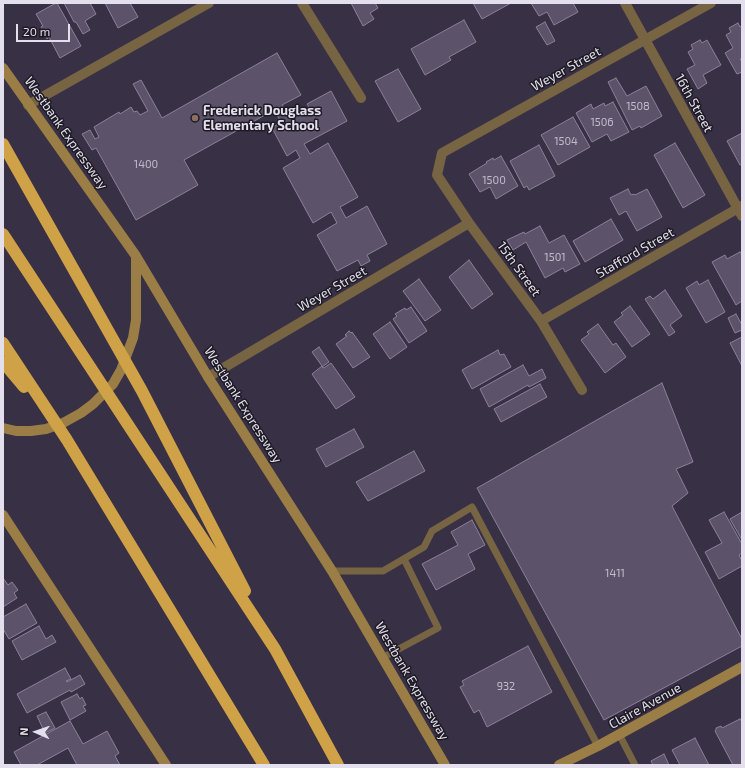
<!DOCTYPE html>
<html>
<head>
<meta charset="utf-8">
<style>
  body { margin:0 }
  #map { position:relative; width:745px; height:768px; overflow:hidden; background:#383045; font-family:"Exo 2",sans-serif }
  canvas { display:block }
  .frame { position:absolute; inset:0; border:4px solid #e4dfed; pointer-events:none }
  .north { position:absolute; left:16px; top:712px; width:40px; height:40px; -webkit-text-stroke:3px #1e1a24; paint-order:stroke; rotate:272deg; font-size:11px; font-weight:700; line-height:16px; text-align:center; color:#e4dfed }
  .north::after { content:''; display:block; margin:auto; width:14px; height:18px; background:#e4dfed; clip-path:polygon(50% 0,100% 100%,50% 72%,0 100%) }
  .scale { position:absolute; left:16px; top:24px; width:54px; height:18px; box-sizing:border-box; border:2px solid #e4dfed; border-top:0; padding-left:5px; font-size:12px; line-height:14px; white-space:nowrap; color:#e4dfed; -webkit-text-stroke:3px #1e1a24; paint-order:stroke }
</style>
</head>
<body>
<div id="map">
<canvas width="745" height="768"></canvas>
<div class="frame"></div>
<div class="north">N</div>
<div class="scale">20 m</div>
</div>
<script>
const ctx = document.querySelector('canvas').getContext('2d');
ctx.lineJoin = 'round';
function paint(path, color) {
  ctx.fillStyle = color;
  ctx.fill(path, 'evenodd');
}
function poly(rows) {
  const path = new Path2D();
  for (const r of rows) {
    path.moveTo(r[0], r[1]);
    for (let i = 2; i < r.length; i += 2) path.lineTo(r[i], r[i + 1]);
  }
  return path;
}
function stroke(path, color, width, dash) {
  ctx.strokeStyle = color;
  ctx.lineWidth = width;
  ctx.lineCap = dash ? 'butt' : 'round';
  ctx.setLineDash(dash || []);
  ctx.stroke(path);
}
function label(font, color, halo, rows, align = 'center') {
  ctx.font = font + ' "Exo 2",sans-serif';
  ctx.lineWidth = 3;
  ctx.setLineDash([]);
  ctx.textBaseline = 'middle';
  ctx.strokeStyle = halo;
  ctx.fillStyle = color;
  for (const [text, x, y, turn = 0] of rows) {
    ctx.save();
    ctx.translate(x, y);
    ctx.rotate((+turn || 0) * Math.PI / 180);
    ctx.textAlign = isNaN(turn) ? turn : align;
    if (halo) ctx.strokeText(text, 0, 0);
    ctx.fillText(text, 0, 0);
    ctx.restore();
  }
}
const building = poly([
  [56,3,57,3,81,46,60,58,49,37,47,39,41,27,43,26,36,14,56,3],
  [64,3,90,3,96,14,85,21,90,30,83,34,76,22,74,22,64,3],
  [105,3,130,3,138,17,118,28,105,3],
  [351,3,375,3,378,8,370,13,374,19,363,26,351,3],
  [473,3,511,3,482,19,473,3],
  [531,3,573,3,578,12,554,25,547,12,539,16,531,3],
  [464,20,476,42,449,57,451,60,425,75,411,49,464,20],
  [545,22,555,41,547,45,536,27,545,22],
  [738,23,740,27,742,26,742,58,740,59,742,62,742,72,737,74,725,53,733,48,726,35,731,32,729,28,738,23],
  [700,40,702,43,707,40,721,65,703,75,707,83,698,89,687,69,695,65,688,52,693,49,691,45,700,40],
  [277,53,301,95,282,105,289,118,309,107,307,104,331,91,347,121,304,144,310,154,328,143,358,197,340,207,346,218,367,206,387,244,367,255,370,261,361,266,358,260,337,271,317,235,337,223,331,212,313,223,283,168,300,158,296,150,287,156,272,128,281,122,274,110,184,160,198,185,136,220,96,148,92,150,82,134,90,130,95,139,99,137,94,127,119,112,120,114,131,107,134,112,137,111,140,115,148,111,133,84,141,80,162,118,277,53],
  [398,69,421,109,398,122,375,81,398,69],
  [616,78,627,96,646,86,662,116,641,128,640,126,632,130,608,82,616,78],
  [613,102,629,132,611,141,607,134,592,142,576,113,591,104,593,109,604,103,605,106,613,102],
  [573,117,590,147,558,165,541,135,573,117],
  [742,133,742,164,740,165,727,141,742,133],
  [675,143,705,195,683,208,654,155,675,143],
  [539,145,555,176,529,190,527,186,524,188,510,161,539,145],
  [501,156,518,186,496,199,490,187,480,192,469,174,487,163,486,162,493,158,494,160,501,156],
  [628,189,631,195,634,194,635,195,647,189,662,217,637,231,626,211,619,215,610,198,628,189],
  [611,219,623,240,585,262,573,241,611,219],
  [540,226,549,243,564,235,580,264,565,272,563,268,545,278,526,242,513,250,507,240,524,232,525,234,540,226],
  [740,252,742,255,742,301,736,305,712,262,725,255,727,259,740,252],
  [469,260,493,294,472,309,449,277,469,260],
  [419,279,441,310,425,321,403,291,419,279],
  [708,280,725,312,706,323,686,288,697,281,699,285,708,280],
  [665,290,682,316,670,325,675,332,669,336,645,299,650,296,653,299,665,290],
  [630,306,650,334,632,347,614,322,623,315,621,313,630,306],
  [411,307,427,331,409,343,393,319,397,316,395,314,405,308,406,310,411,307],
  [736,314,742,325,742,330,735,333,728,318,736,314],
  [390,322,407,347,390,359,373,334,390,322],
  [598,324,613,345,616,343,626,357,605,373,581,340,589,334,587,332,598,324],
  [349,331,351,333,352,332,370,357,353,368,336,344,347,336,345,335,349,331],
  [742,337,742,366,730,343,742,337],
  [319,347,329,362,322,367,324,368,331,363,355,397,336,409,312,374,322,366,312,352,319,347],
  [498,350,500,355,504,354,511,367,472,389,462,370,498,350],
  [523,365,529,376,542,369,546,378,529,387,528,385,489,407,480,389,523,365],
  [662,383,693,462,676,469,688,493,672,506,742,639,742,646,604,720,477,488,662,383],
  [540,384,547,397,501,422,494,409,540,384],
  [354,429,364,447,326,467,316,449,354,429],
  [414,451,425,471,368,501,356,482,414,451],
  [724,512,742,544,742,553,739,555,742,561,742,566,719,579,705,552,722,543,709,520,724,512],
  [742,512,742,540,730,519,742,512],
  [472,520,485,545,468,554,475,569,436,590,422,564,458,545,451,532,472,520],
  [3,578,8,585,12,582,18,590,14,593,17,598,3,607,3,578],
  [26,604,37,623,9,639,3,629,3,617,26,604],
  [39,626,46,639,52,635,56,642,22,660,12,641,39,626],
  [528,646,552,692,487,727,479,710,474,713,460,687,464,685,462,681,528,646],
  [65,668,71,679,66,681,67,682,80,675,85,684,71,692,70,690,27,713,17,694,65,668],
  [77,694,80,699,82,697,86,705,83,706,86,711,70,720,61,702,77,694],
  [46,712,55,728,45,733,37,716,46,712],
  [740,719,742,722,742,765,733,765,715,731,716,730,716,728,721,726,722,728,740,719],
  [70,721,83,744,107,731,119,753,115,756,120,765,77,765,68,748,37,765,21,765,14,752,70,721],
  [695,738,709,765,680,765,672,750,695,738],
  [664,754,669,765,653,765,651,761,664,754]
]);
paint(building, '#5c536a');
stroke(building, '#8b819a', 1);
stroke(poly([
  [332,571,383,571,424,547,432,531,472,507,598,746],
  [382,658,438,628,404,559],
  [619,734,635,765]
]), '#766442', 7);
stroke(poly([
  [302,3,361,98],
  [625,3,742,216],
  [28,105,209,3],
  [541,321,742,206],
  [208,377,469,223],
  [582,390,541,321,469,223,437,175,442,153,711,3]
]), '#766442', 10);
stroke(poly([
  [3,68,136,256,208,377,332,571,445,765],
  [3,428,16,431,31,431,46,429,63,423,81,413,93,404,113,384,121,370,133,338,136,320,136,256],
  [3,515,166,765],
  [559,765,598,746,742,667]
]), '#9b7d46', 10);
stroke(poly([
  [3,144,142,391,245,591],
  [3,234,275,649,338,765],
  [3,343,67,440,264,765],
  [3,362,24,387]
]), '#d0a247', 12);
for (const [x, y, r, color] of [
  [195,118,4,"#8d6e63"]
]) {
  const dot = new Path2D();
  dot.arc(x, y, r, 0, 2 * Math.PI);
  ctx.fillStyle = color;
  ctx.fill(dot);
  stroke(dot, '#1e1a24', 1.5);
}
label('11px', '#c2bccc', null, [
  ["1508",638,106],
  ["1506",602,122],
  ["1504",566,141],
  ["1400",146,164],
  ["1500",494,180],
  ["1501",555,257],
  ["1411",615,573],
  ["932",506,686]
]);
label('13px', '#e4dfed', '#1e1a24', [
  ["Weyer Street",566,69,-29],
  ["16th Street",694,103,61],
  ["Westbank Expressway",66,133,55],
  ["Stafford Street",635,253,-30],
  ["15th Street",519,269,54],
  ["Weyer Street",332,289,-30],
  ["Westbank Expressway",243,405,58],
  ["Westbank Expressway",412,681,60],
  ["Claire Avenue",645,706,-29]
]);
label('bold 13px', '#e4dfed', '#1e1a24', [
  ["Frederick Douglass",203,111],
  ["Elementary School",203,126]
], 'left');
</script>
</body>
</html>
